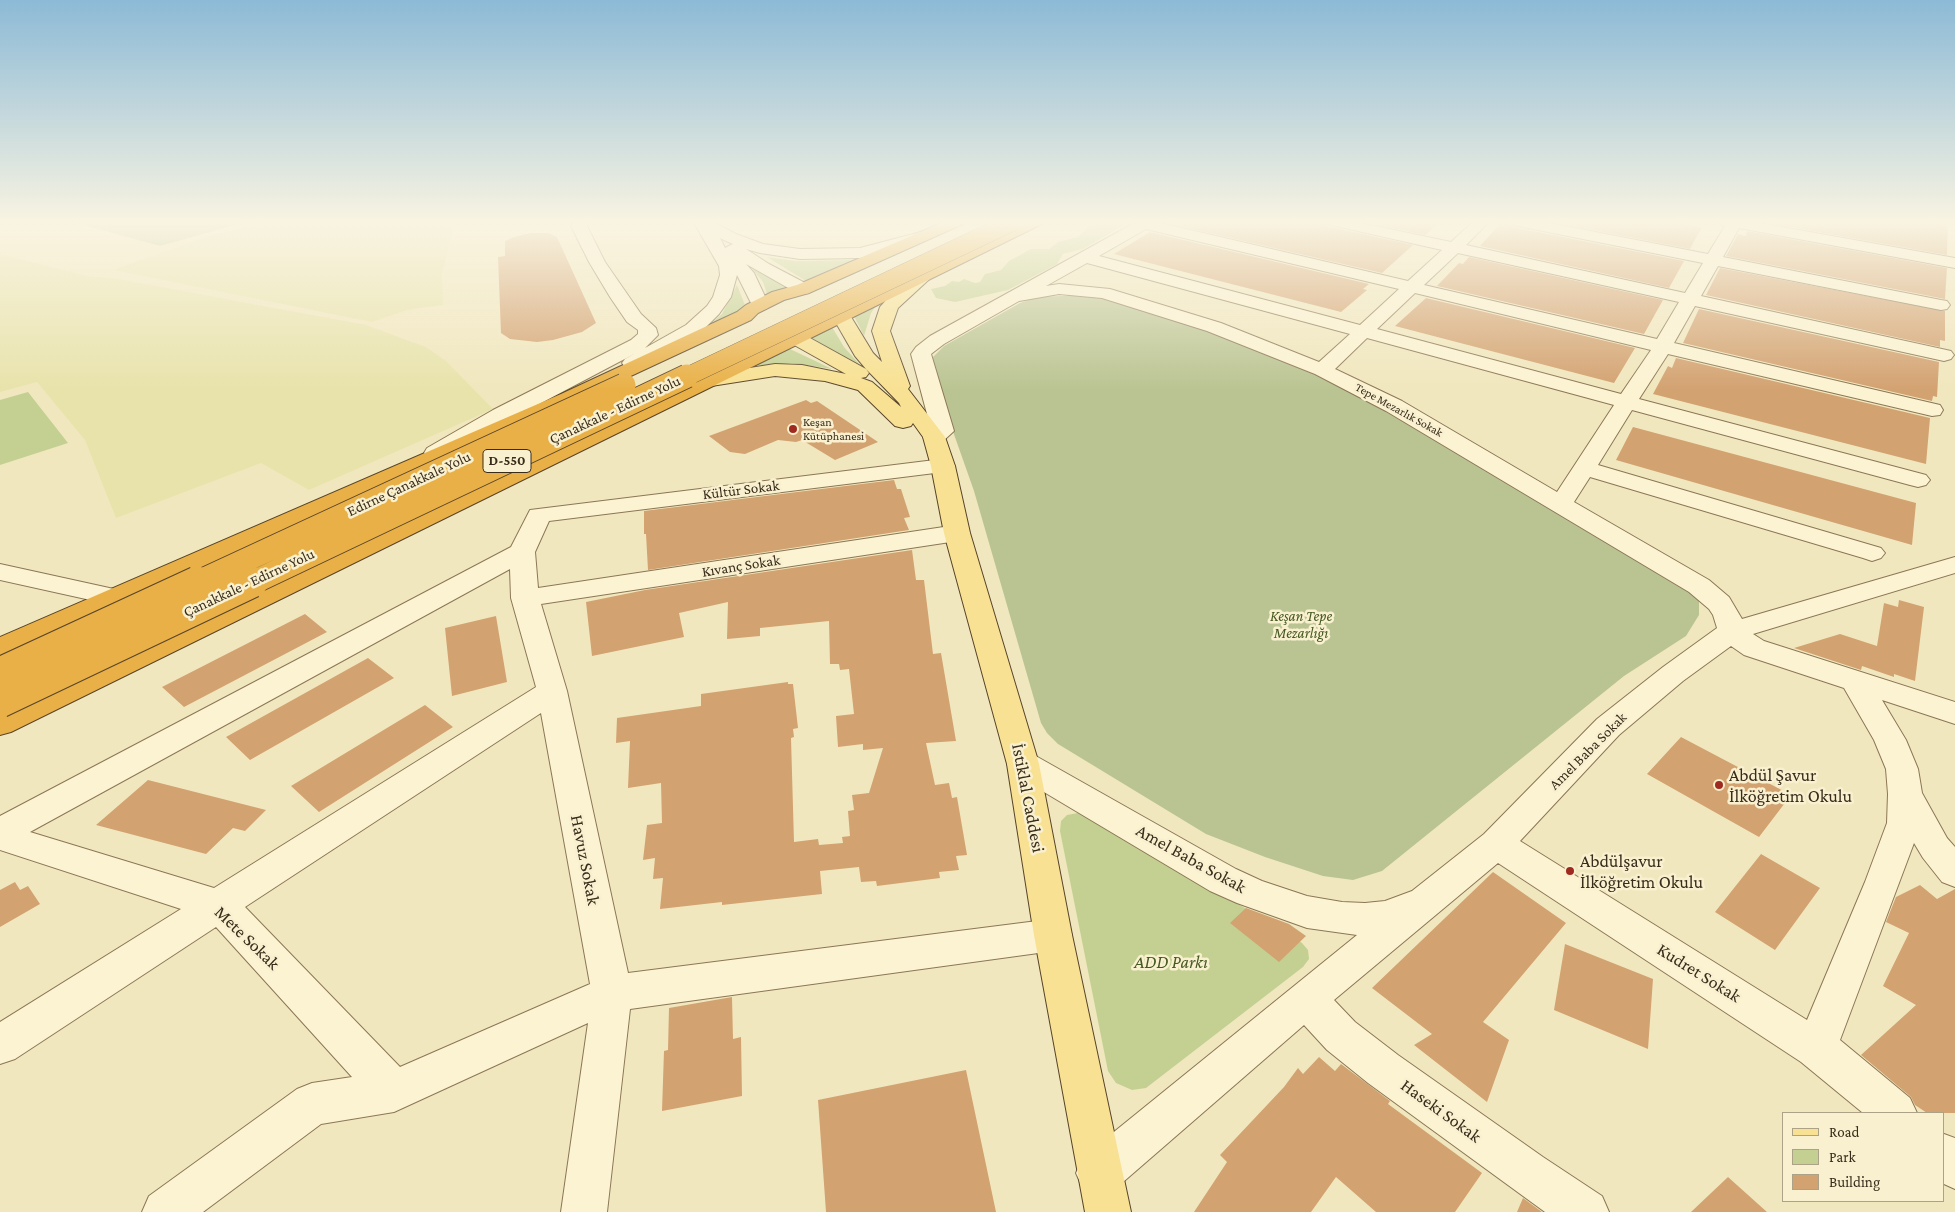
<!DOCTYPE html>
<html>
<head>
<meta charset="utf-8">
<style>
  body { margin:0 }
  #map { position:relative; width:1955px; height:1212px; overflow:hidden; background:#f1e7be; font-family:"Crimson Pro",serif }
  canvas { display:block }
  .legend { position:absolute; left:1782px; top:1112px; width:162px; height:90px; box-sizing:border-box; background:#f8f0cf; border:1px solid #aca287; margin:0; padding:6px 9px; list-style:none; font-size:15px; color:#392c1b }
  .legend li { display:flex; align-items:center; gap:10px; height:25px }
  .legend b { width:25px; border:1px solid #aca287 }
</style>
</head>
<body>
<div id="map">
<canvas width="1955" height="1212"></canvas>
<ul class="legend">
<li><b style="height:6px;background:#f8e192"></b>Road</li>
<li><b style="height:14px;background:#c3d092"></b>Park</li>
<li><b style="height:14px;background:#d3a271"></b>Building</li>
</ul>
</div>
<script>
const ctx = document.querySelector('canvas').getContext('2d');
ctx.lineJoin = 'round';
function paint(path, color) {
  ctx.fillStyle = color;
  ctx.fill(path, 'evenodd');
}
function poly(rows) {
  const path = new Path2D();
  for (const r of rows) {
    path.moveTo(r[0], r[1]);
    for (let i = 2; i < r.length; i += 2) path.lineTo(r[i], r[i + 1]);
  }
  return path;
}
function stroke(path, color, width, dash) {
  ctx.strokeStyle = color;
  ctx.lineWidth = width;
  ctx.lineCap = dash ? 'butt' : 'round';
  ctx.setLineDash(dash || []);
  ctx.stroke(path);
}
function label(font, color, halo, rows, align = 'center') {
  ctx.font = font + ' "Crimson Pro",serif';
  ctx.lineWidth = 5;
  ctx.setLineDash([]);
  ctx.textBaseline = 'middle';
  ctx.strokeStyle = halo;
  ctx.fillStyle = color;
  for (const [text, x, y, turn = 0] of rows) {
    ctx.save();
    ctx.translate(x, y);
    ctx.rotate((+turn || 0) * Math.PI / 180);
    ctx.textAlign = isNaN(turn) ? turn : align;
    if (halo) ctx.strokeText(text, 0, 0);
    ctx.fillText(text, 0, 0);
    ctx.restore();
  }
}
paint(poly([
  [270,221,455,221,442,275,443,305,407,310,372,322,113,270,211,235],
  [0,254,87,276,113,278,366,325,426,347,446,361,493,409,309,490,261,463,116,518,85,440,37,382,0,392]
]), '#e8e3ab');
paint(poly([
  [1103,221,1131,221,1083,249,1063,254,1057,264,1008,290,955,302,936,298,931,289,945,286,952,281,959,282,964,279,975,283,980,282,985,274,1001,270,1009,261,1031,249,1049,249,1058,242,1078,237,1089,226],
  [767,257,796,261,855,260,806,281],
  [749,265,773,280,789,289,768,297,763,282],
  [737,285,747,310,707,327,722,314],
  [878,303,871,313,864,336,854,316],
  [832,327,844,347,861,366,810,337],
  [788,348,832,369,792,363,749,366],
  [28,392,68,443,0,465,0,400],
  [1078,813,1092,817,1292,936,1302,943,1308,950,1309,959,1303,967,1146,1088,1132,1090,1116,1083,1108,1071,1060,831,1061,821,1067,815]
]), '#c3d092');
paint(poly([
  [69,221,250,221,160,246],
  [1087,295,1111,299,1219,333,1358,392,1689,587,1699,600,1699,615,1686,636,1624,676,1382,871,1353,880,1323,876,1265,857,1206,834,1058,744,1047,733,1041,723,974,491,932,372,931,359,944,346,1020,303,1037,297]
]), '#bac492');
paint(poly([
  [1170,221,1280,221,1300,225,1301,221,1323,221,1327,226,1413,245,1382,273,1166,223],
  [1358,221,1442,221,1425,235],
  [1499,221,1508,221,1512,225,1518,228,1684,261,1669,288,1480,246,1498,226],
  [1547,221,1667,221,1702,227,1690,249],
  [1756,221,1918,221,1948,226,1947,255],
  [1747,231,1947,268,1945,299,1726,256,1738,234,1746,236],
  [1150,232,1369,284,1363,289,1367,290,1341,312,1114,254],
  [531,233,548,233,557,237,596,323,582,332,553,340,537,342,510,339,501,333,498,257,505,256,505,241,514,237],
  [1469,257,1663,300,1644,334,1437,286,1459,263,1463,264],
  [1720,268,1945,311,1945,341,1940,340,1940,347,1706,295],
  [1426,298,1635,348,1614,383,1395,326],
  [1699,309,1939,362,1937,397,1933,396,1932,401,1683,343],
  [1676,358,1930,418,1926,464,1653,394,1668,366,1672,368],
  [806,400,811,403,817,401,878,442,835,460,802,440,796,442,778,440,745,454,730,452,709,436],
  [1633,427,1916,503,1912,545,1616,460],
  [894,480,897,489,901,489,910,517,904,518,909,530,648,570,646,534,644,534,644,511],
  [912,550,916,580,924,580,933,654,941,653,956,741,926,743,935,785,949,783,952,798,957,797,967,855,956,856,959,870,939,872,940,878,877,886,876,881,861,882,859,867,820,871,822,894,722,905,722,902,660,909,663,878,653,879,655,858,643,860,647,825,662,823,661,783,628,788,630,741,616,743,617,718,701,706,701,694,788,682,788,684,793,684,798,728,793,729,794,737,791,738,794,842,818,839,819,845,843,843,842,837,850,836,848,811,854,810,852,795,869,793,883,748,863,750,863,744,838,747,836,716,854,714,849,669,840,670,839,664,830,664,829,621,760,628,760,636,727,639,728,602,679,613,684,637,592,656,586,602,645,590],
  [1899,600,1924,607,1915,681,1894,674,1894,677,1862,666,1861,670,1794,648,1840,634,1877,646,1884,603,1898,607],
  [305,614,327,632,184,707,162,687],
  [496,616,507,682,452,696,445,628],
  [368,658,394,678,250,760,226,737],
  [425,705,453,727,319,812,291,786],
  [1681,737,1791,795,1759,837,1647,774],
  [148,780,266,810,245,831,233,828,206,854,96,825],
  [1761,854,1820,888,1775,950,1715,912],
  [1493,872,1566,923,1483,1022,1509,1040,1487,1102,1414,1045,1432,1034,1372,988],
  [15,882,20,890,28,886,40,904,0,927,0,890],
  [1920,885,1937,899,1955,889,1955,1113,1927,1113,1915,1105,1911,1097,1861,1055,1916,1005,1883,986,1909,933,1886,922,1896,897],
  [1246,908,1289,924,1306,936,1279,962,1230,923],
  [1565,944,1653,979,1648,1049,1554,1010],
  [732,997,733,1039,741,1037,742,1096,662,1111,664,1051,668,1050,669,1008],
  [1319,1057,1335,1071,1341,1064,1390,1101,1388,1104,1482,1173,1455,1212,1376,1212,1336,1177,1311,1212,1194,1212,1227,1162,1220,1155,1284,1087,1298,1068,1303,1074],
  [966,1070,996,1212,826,1212,818,1100],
  [1728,1177,1767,1212,1691,1212],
  [1523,1198,1542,1212,1517,1212]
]), '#d3a271');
const minor = poly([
  [575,221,589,221,587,226,605,262,641,314,656,328,658,335,645,348,686,325,707,306,713,297,720,275,719,266,693,221,711,221,736,234,763,244,800,249,860,248,921,232,927,234,929,237,927,240,860,258,800,259,760,253,746,249,769,264,809,285,812,289,809,293,803,294,797,293,746,264,754,273,769,305,766,309,760,310,754,309,737,275,731,297,719,314,700,333,639,367,632,369,625,367,622,363,625,359,636,353,509,420,443,458,435,460,427,458,424,453,427,448,493,410,631,340,638,334,638,330,627,322,610,297,589,262,571,226,575,221],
  [720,238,724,240,733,244,725,248,720,238],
  [1138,221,1156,221,1156,222,1408,281,1442,250,1327,224,1325,221,1351,221,1451,242,1474,221,1490,221,1466,245,1685,293,1703,263,1518,226,1513,224,1510,221,1539,221,1708,254,1725,226,1720,224,1718,221,1748,221,1955,258,1955,268,1739,228,1723,257,1941,300,1947,301,1950,305,1947,309,1941,310,1718,266,1701,296,1951,351,1954,355,1951,359,1944,361,1695,306,1674,343,1940,405,1943,410,1940,415,1932,416,1668,354,1639,399,1926,475,1930,480,1926,485,1918,487,1910,485,1632,410,1598,465,1881,548,1885,553,1881,558,1872,561,1863,558,1590,477,1574,502,1709,580,1729,597,1742,619,1955,557,1955,573,1753,634,1764,641,1955,702,1955,724,1882,700,1906,740,1918,769,1922,793,1947,838,1955,847,1955,887,1942,882,1923,858,1914,843,1840,1040,1910,1098,1917,1113,1863,1113,1801,1062,1498,863,1334,1000,1355,1022,1398,1055,1543,1157,1602,1196,1609,1212,1545,1212,1368,1083,1327,1050,1304,1025,1115,1189,1099,1196,1083,1189,1076,1173,1083,1157,1357,935,1307,928,1237,903,1210,891,1012,773,1007,764,1012,755,1023,752,1034,755,1236,869,1262,881,1307,896,1342,902,1365,903,1385,901,1412,891,1484,834,1597,719,1663,667,1717,628,1713,615,1709,609,1689,592,1386,411,1315,374,1207,331,1102,298,1059,294,1019,301,944,344,931,354,954,431,942,442,934,444,926,442,923,437,931,429,911,354,916,347,930,336,1138,221],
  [1146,229,1399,289,1360,325,1099,256,1146,229],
  [1458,253,1679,302,1657,339,1424,285,1458,253],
  [1087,263,1350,334,1319,362,1221,323,1110,289,1059,284,1046,286,1087,263],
  [1415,293,1651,350,1621,394,1377,329,1415,293],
  [1367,338,1614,405,1557,492,1402,401,1335,369,1367,338],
  [1731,646,1744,655,1844,688,1874,740,1886,769,1888,794,1887,823,1865,882,1807,1020,1520,841,1619,735,1683,681,1731,646],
  [943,459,951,461,955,466,951,471,549,521,535,552,538,588,957,525,966,528,970,533,966,538,957,541,541,604,567,691,628,973,1053,919,1066,923,1072,935,1066,947,1053,951,630,1009,607,1212,561,1212,588,1023,394,1112,321,1124,203,1212,142,1212,149,1196,297,1089,312,1083,352,1077,216,927,15,1059,0,1064,0,1022,181,909,0,850,0,816,511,547,530,510,943,459],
  [510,569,511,598,536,687,214,888,30,832,510,569],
  [541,713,590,984,400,1067,245,907,541,713],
  [0,564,123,591,127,597,123,603,113,605,0,580,0,564],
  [1944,1134,1955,1138,1955,1189,1944,1184,1944,1134]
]);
const major = poly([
  [927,268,933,269,936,273,898,308,890,331,910,386,908,389,945,437,955,466,970,533,1039,764,1072,935,1131,1212,1085,1212,1034,935,1007,764,944,533,931,466,923,437,913,423,911,426,903,428,895,426,858,390,825,381,775,376,705,387,698,385,695,381,698,377,705,375,775,364,802,365,846,374,787,341,784,337,787,333,794,331,801,333,866,369,855,356,832,316,834,312,841,310,848,312,873,353,882,362,872,331,880,307,897,288,921,269,927,268],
  [866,369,899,403,901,407,872,382,861,378,866,377,869,373,866,369]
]);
const highway = poly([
  [946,221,966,221,963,224,809,293,784,300,758,313,751,320,575,402,10,655,0,658,0,637,561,394,737,312,746,305,772,292,797,285,946,221],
  [1026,221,1045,221,1042,224,11,732,0,735,0,711,1026,221]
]);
stroke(minor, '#8b7755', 2);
stroke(major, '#58442a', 2);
stroke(highway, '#58442a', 2);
paint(minor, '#fcf3d2');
paint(major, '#f8e192');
paint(highway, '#e9b047');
const highwayBridgeFar2 = poly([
  [684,378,1014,221]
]);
const highwayBridgeFar1 = poly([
  [194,584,624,385],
  [250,584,687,376]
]);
const highwayBridge = poly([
  [0,673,197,582],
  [0,702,252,582]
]);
stroke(highwayBridgeFar2, '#58442a', 19, []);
stroke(highwayBridgeFar1, '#58442a', 25, []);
stroke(highwayBridge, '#58442a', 33, []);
stroke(highwayBridgeFar2, '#e9b047', 18);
stroke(highwayBridgeFar1, '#e9b047', 23);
stroke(highwayBridge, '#e9b047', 31);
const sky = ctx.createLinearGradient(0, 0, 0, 390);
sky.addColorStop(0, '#8cbad6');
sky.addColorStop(0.57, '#f9f4e2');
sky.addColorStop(1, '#f9f4e200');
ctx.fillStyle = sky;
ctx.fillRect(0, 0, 1955, 390);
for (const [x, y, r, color] of [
  [793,429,5,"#9f2a20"],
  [1719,785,5,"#9f2a20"],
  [1570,871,5,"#9f2a20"]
]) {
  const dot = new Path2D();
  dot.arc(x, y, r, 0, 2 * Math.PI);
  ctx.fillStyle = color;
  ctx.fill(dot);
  stroke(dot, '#f8f0cf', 2);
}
label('12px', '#392c1b', '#f8f0cf', [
  ["Tepe Mezarlık Sokak",1399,410,29]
]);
label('12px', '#392c1b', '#f8f0cf', [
  ["Keşan",803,422],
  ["Kütüphanesi",803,436]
], 'left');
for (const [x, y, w] of [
  [507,461,48]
]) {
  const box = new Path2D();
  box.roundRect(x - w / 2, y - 11.5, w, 23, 4);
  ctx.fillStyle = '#f8f0cf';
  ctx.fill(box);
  stroke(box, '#392c1b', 1);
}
label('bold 14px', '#392c1b', null, [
  ["D-550",507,461]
]);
label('15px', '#392c1b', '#f8f0cf', [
  ["Çanakkale - Edirne Yolu",615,410,-25],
  ["Edirne Çanakkale Yolu",409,484,-25],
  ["Kültür Sokak",741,490,-7],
  ["Kıvanç Sokak",741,566,-9],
  ["Çanakkale - Edirne Yolu",249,583,-25],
  ["Amel Baba Sokak",1588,751,-45]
]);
label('italic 15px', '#455820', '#f8f0cf', [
  ["Keşan Tepe",1301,616],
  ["Mezarlığı",1301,633]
]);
label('18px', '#392c1b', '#f8f0cf', [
  ["Abdül Şavur",1729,775],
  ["İlköğretim Okulu",1729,796],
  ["Abdülşavur",1580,861],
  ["İlköğretim Okulu",1580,882]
], 'left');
label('18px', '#392c1b', '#f8f0cf', [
  ["İstiklal Caddesi",1028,798,79],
  ["Amel Baba Sokak",1191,859,29],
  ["Havuz Sokak",585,860,79],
  ["Mete Sokak",247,938,44],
  ["Kudret Sokak",1699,973,32],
  ["Haseki Sokak",1441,1111,36]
]);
label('italic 18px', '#455820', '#f8f0cf', [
  ["ADD Parkı",1171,962]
]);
</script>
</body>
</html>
